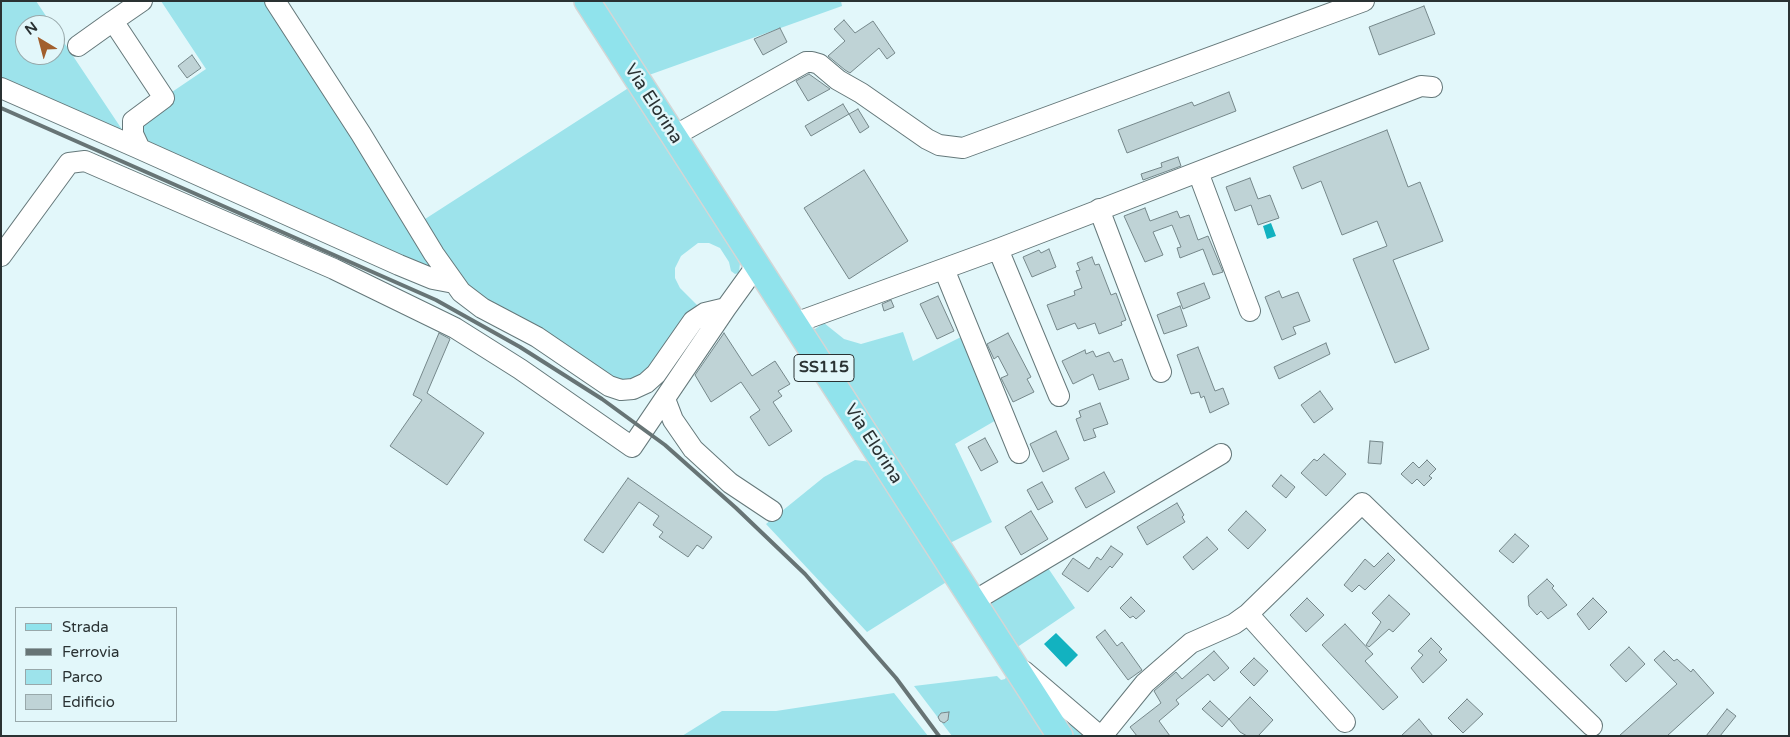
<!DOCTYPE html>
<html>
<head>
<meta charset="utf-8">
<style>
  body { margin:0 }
  #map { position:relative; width:1790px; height:737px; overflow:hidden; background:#e2f7fa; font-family:"Varela Round",sans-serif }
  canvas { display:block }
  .frame { position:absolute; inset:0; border:2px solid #2a3233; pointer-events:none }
  .legend { position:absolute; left:15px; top:607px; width:162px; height:115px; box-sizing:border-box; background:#e2f7fa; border:1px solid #98a8aa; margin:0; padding:6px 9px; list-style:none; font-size:15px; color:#2a3233 }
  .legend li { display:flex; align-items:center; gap:10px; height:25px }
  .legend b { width:25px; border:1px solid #98a8aa }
  .north { position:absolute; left:15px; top:15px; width:50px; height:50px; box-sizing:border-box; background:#e2f7fa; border:1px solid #98a8aa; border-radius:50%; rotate:323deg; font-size:14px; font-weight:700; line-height:20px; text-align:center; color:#2a3233 }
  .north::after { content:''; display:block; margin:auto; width:18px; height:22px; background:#a15f2d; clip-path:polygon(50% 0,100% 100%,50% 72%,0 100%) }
</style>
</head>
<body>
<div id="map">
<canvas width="1790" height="737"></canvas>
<div class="frame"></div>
<ul class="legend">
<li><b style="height:6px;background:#90e3ec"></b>Strada</li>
<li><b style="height:6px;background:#677475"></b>Ferrovia</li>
<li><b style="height:14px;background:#9de3eb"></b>Parco</li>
<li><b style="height:14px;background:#bfd3d6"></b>Edificio</li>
</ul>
<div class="north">N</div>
</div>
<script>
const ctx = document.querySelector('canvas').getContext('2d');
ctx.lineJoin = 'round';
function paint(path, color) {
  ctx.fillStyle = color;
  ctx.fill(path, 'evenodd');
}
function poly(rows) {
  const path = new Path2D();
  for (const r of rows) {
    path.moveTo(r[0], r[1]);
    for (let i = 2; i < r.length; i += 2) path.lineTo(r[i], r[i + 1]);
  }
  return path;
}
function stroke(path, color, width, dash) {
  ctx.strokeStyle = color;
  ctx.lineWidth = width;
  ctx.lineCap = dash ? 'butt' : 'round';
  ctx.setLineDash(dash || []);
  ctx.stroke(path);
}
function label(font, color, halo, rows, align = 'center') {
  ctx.font = font + ' "Varela Round",sans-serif';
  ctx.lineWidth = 5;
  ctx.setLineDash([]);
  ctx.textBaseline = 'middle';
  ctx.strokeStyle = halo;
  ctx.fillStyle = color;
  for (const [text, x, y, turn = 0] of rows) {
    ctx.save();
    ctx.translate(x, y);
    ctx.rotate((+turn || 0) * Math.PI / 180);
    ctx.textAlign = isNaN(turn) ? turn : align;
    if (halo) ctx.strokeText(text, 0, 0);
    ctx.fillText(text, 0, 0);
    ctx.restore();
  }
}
paint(poly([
  [1,1,36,1,52,25,25,25,25,55,55,55,55,29,127,137,1,84],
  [161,1,269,1,436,273,169,158,142,137,142,123,169,94,206,69],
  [601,1,841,1,842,6,649,75],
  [630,87,740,263,739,273,735,274,731,271,729,262,720,248,709,243,698,243,681,256,675,268,675,278,680,288,697,305,698,311,654,371,620,385,465,289,422,221],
  [824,323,844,339,861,344,903,332,913,361,965,335,998,419,955,444,992,522,948,544,812,331],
  [855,460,871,462,948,581,867,632,766,524,824,477],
  [1046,565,1075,608,1016,648,986,605],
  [1007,675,1049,736,952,736,942,723,947,722,949,718,947,714,943,712,939,715,939,719,914,686,997,676,1001,680,1005,679],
  [894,693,928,736,682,736,722,711,776,711],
  [1059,711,1093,736,1071,736]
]), '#9de3eb');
paint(poly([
  [1271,223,1276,236,1267,239,1263,226],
  [1056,633,1078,655,1066,667,1044,644]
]), '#12b2c0');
const building = poly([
  [1424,6,1435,34,1379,55,1369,27,1424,6],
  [844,20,855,33,873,21,895,53,887,59,879,48,850,73,845,70,828,56,845,41,834,29,844,20],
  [780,28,787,42,763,55,754,39,780,28],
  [192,55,201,68,187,78,178,66,192,55],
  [809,74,830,89,808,101,796,81,809,74],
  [1229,92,1236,111,1127,153,1118,130,1192,102,1194,106,1229,92],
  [843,104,849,114,811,136,805,126,843,104],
  [858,109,869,127,860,133,849,114,858,109],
  [1387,130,1408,187,1420,182,1443,241,1393,260,1429,349,1395,363,1353,259,1387,246,1377,221,1342,235,1321,181,1302,189,1293,167,1387,130],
  [1178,157,1181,166,1143,180,1141,174,1162,167,1161,163,1178,157],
  [864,170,908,241,849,279,804,208,864,170],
  [1250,178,1258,199,1270,195,1279,218,1258,225,1251,205,1235,211,1226,187,1250,178],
  [1145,208,1150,221,1177,211,1180,218,1189,215,1198,240,1208,236,1223,272,1213,275,1203,249,1180,258,1177,248,1181,247,1172,225,1153,232,1163,255,1145,262,1124,216,1145,208],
  [1049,249,1056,267,1032,277,1023,257,1039,250,1041,253,1049,249],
  [1092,257,1095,265,1099,264,1111,295,1116,293,1126,320,1121,322,1122,325,1099,334,1095,323,1078,329,1075,323,1057,330,1047,305,1075,295,1074,291,1082,288,1076,271,1080,270,1077,263,1092,257],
  [1204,283,1210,298,1183,309,1177,293,1204,283],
  [1279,291,1282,298,1298,292,1310,321,1293,327,1296,334,1282,340,1265,297,1279,291],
  [938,296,954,331,937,339,920,304,938,296],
  [891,300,894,307,884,311,882,304,891,300],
  [1180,306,1187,326,1164,334,1157,315,1180,306],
  [439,333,450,339,427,393,484,433,447,485,390,446,422,400,413,395,439,333],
  [724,333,752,376,775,361,790,384,778,391,782,396,773,402,792,431,769,446,750,417,760,410,741,382,711,402,695,375,724,333],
  [1008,333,1031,377,1027,379,1034,392,1013,402,1001,378,1008,375,998,356,994,359,987,344,1008,333],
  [1326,343,1330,354,1279,379,1274,367,1326,343],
  [1198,347,1215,391,1223,388,1229,404,1210,413,1204,396,1201,398,1199,392,1191,394,1177,355,1198,347],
  [1085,350,1086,354,1093,351,1096,357,1109,352,1114,362,1122,359,1129,379,1099,390,1093,374,1073,384,1062,361,1085,350],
  [1320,391,1333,409,1314,423,1301,405,1320,391],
  [1100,403,1108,424,1093,429,1096,437,1084,441,1076,419,1081,417,1079,411,1100,403],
  [1056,431,1069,459,1043,472,1030,444,1056,431],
  [985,438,998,462,981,471,968,447,985,438],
  [1370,441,1383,442,1381,464,1368,463,1370,441],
  [1324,454,1346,474,1326,496,1301,473,1314,459,1317,461,1324,454],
  [1427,460,1436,469,1429,476,1432,478,1424,486,1417,479,1412,484,1401,474,1413,462,1419,468,1427,460],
  [1104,472,1115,492,1086,508,1075,488,1104,472],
  [1281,475,1295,487,1286,498,1272,486,1281,475],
  [628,478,712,537,703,549,697,545,688,557,659,537,663,532,653,525,659,516,639,502,603,553,584,540,628,478],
  [1042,482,1053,502,1038,510,1027,490,1042,482],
  [1177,503,1184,515,1182,517,1185,522,1147,545,1137,527,1177,503],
  [1031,511,1048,539,1021,555,1005,527,1031,511],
  [1246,511,1266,530,1248,549,1228,530,1246,511],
  [1515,534,1529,546,1513,563,1499,551,1515,534],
  [1207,537,1218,549,1193,570,1183,557,1207,537],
  [1111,546,1123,554,1112,568,1110,566,1088,592,1062,574,1073,558,1089,569,1097,557,1101,560,1111,546],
  [1388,553,1395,560,1365,590,1359,585,1352,592,1344,585,1365,559,1374,567,1388,553],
  [1547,579,1554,586,1552,588,1567,605,1548,619,1541,611,1537,615,1529,606,1528,596,1547,579],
  [1389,595,1410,614,1393,632,1389,629,1369,647,1366,645,1381,622,1372,613,1389,595],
  [1131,597,1145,611,1136,619,1133,616,1130,618,1120,608,1131,597],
  [1307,598,1324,615,1306,632,1290,615,1307,598],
  [1593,598,1607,612,1589,630,1577,614,1593,598],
  [1345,624,1373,654,1365,661,1398,697,1383,710,1322,645,1345,624],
  [1105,630,1117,646,1122,642,1142,670,1128,680,1096,637,1105,630],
  [1431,638,1442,649,1439,652,1447,660,1423,683,1411,668,1423,655,1418,651,1431,638],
  [1629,647,1645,664,1626,682,1610,665,1629,647],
  [1214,651,1229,668,1214,681,1208,674,1176,700,1179,704,1159,721,1170,736,1137,736,1130,727,1161,703,1154,691,1176,672,1182,679,1214,651],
  [1664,651,1674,661,1677,659,1691,672,1693,669,1714,693,1667,736,1619,736,1677,684,1654,660,1664,651],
  [1254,658,1268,671,1254,686,1240,672,1254,658],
  [1250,697,1273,720,1258,736,1247,736,1240,732,1229,719,1250,697],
  [1467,699,1483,714,1463,733,1448,718,1467,699],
  [1210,701,1229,719,1222,727,1202,709,1210,701],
  [1727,709,1736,716,1720,736,1706,736,1727,709],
  [949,712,948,720,944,723,940,721,938,717,941,713,949,712],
  [1419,719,1433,736,1401,736,1419,719]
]);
paint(building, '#bfd3d6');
stroke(building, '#75878a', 1);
const minor = poly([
  [142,1,113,21,164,98,133,121,133,134,140,149,399,265,433,279,454,283],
  [275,1,361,134,434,254,461,292,482,308,537,337,609,386,621,390,633,389,646,383,656,374,693,321,705,313,726,308],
  [78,46,113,21],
  [1,88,140,149],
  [674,136,806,62,812,62,819,64,838,80,861,93,927,139,939,145,963,148,1364,1],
  [1198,172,1250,311],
  [1099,209,1161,372],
  [998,249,1059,396],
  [1,256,69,163,85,161,334,269,455,328,520,369,632,447,726,308,757,265],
  [944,269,1019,453],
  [795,323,998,249,1421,86,1432,87],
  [665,399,673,420,693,449,730,483,772,511],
  [974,601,1221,454],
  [1248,614,1345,722],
  [1024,671,1100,736],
  [1102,736,1145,683,1191,643,1234,624,1248,614,1362,503,1592,726]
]);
const major = poly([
  [587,1,1060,736]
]);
stroke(minor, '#65787a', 22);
stroke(major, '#d4d6d6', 28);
stroke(minor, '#fff', 20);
stroke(major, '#90e3ec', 25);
stroke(poly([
  [1,108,436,300,520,347,602,399,665,445,736,508,805,574,896,678,939,736]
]), '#677475', 4);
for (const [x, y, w] of [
  [824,368,60]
]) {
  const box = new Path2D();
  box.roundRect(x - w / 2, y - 13.5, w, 27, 4);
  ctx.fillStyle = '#e2f7fa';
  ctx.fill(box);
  stroke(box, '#2a3233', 1);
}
label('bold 16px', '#2a3233', null, [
  ["SS115",824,368]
]);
label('18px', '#2a3233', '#e2f7fa', [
  ["Via Elorina",653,104,57],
  ["Via Elorina",873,444,57]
]);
</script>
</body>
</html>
